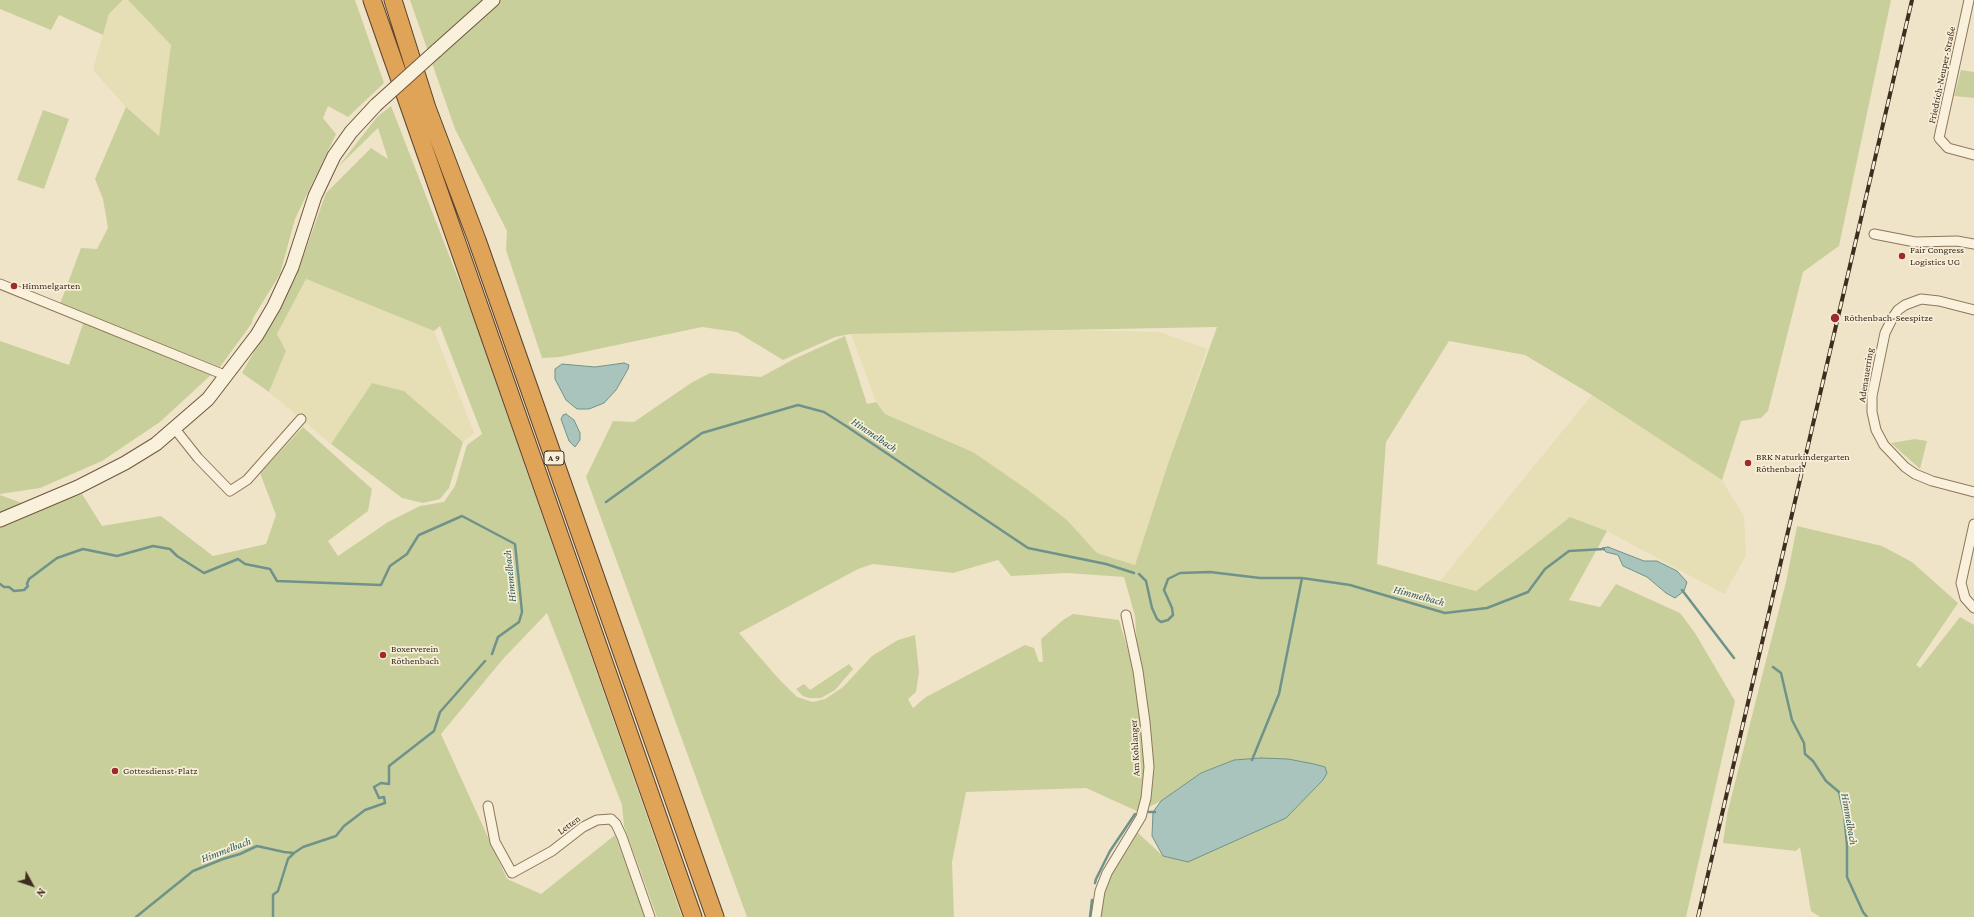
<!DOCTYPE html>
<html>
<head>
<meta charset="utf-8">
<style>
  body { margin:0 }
  #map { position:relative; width:1974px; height:917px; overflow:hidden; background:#f0e4c8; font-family:"Crimson Pro",serif }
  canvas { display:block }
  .north { position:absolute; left:12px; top:865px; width:40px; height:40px; -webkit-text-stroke:3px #f7eed8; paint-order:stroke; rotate:130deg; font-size:11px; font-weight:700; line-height:16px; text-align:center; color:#3d2e20 }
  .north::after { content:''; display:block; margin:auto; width:14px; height:18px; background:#3d2e20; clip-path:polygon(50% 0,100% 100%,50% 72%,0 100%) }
</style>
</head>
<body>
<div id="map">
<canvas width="1974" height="917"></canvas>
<div class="north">N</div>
</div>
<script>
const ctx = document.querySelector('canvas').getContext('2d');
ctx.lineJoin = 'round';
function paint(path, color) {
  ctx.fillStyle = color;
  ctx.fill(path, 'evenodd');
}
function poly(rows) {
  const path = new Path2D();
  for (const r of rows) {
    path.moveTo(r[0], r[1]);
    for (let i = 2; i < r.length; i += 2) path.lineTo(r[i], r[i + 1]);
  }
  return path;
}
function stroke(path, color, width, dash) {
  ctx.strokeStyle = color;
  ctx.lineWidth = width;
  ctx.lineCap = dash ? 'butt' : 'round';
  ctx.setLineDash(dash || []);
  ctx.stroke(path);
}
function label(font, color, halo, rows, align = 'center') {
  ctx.font = font + ' "Crimson Pro",serif';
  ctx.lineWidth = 3.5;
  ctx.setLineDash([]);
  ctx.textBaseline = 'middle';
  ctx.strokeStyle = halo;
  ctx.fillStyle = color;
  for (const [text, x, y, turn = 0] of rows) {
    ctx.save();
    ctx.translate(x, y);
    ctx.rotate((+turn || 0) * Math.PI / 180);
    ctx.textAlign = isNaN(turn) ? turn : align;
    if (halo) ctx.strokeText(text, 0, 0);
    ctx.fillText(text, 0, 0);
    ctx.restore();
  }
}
paint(poly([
  [123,0,128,0,171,45,159,136,126,107,93,70,109,14],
  [306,279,434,331,474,433,463,442,404,391,372,383,331,444,269,392,286,351,277,334],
  [1070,330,1160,332,1207,349,1135,565,1097,553,1067,520,973,452,885,414,876,402,851,334],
  [1592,395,1722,480,1744,516,1746,556,1724,594,1607,531,1570,517,1476,591,1440,581]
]), '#e6deb5');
paint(poly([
  [0,0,123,0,109,14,103,35,59,15,51,30,0,9],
  [128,0,355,0,384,83,348,117,328,106,323,118,336,134,295,219,280,274,253,318,252,323,220,367,60,304,81,248,97,249,108,228,103,199,95,179,126,107,159,136,171,45],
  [410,0,1891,0,1839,246,1803,272,1768,411,1761,418,1741,421,1722,480,1592,395,1525,355,1449,341,1386,442,1377,564,1476,591,1570,517,1607,531,1569,600,1600,607,1616,584,1680,613,1695,633,1735,701,1686,917,1098,917,1103,892,1115,864,1136,831,1163,856,1286,818,1323,780,1325,767,1288,759,1261,758,1234,760,1201,773,1161,801,1139,812,1086,788,966,792,952,862,954,917,747,917,586,477,613,421,634,422,691,383,710,373,761,377,794,359,845,336,867,404,876,402,885,414,973,452,1028,490,1067,520,1097,553,1135,565,1168,464,1217,327,851,334,835,337,783,360,737,332,702,327,560,357,542,358,506,250,507,231,455,129],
  [998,560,1011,576,1067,573,1124,577,1135,616,1138,661,1131,661,1119,620,1073,614,1063,620,1041,639,1043,662,1039,662,1034,648,1025,645,926,697,913,708,908,699,916,692,919,672,915,635,898,640,872,656,843,687,825,699,813,702,797,697,777,677,739,633,858,569,873,564,953,573],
  [1961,70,1974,72,1974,98,1954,96],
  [391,106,472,314,682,917,657,917,624,826,622,805,547,613,503,659,441,734,507,879,541,894,615,835,646,917,0,917,0,495,38,509,82,494,102,526,161,516,213,556,266,544,276,515,260,473,303,427,372,489,368,511,328,541,338,556,388,522,420,506,444,502,455,486,467,445,482,434,440,326,434,331,306,279,277,334,286,351,269,392,242,373,296,277,326,193,371,148,388,159,378,128,338,167,377,117],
  [43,110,69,119,44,189,17,180],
  [84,321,212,374,160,422,102,461,40,488,0,494,0,341,69,365],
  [372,383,404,391,463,442,449,488,440,499,423,503,402,498,331,444],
  [1915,439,1927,441,1920,469,1891,443],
  [1797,526,1882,546,1912,562,1958,603,1916,665,1920,668,1960,617,1974,625,1974,917,1820,917,1811,911,1800,847,1796,851,1723,843,1727,814,1786,582],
  [849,664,853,669,835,690,821,698,809,698,803,696,796,689,804,684,810,690]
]), '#c9cf9b');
const water = poly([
  [624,363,629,365,628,369,616,390,604,403,589,409,577,409,566,400,555,379,555,369,562,364,595,367,624,363],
  [566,414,574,420,580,433,580,440,575,447,569,441,561,419,563,415,566,414],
  [1608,547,1644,561,1657,561,1677,571,1687,582,1684,591,1675,598,1666,593,1647,577,1623,566,1618,555,1606,552,1602,548,1608,547],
  [1261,758,1288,759,1314,764,1325,767,1327,773,1323,780,1286,818,1188,862,1163,856,1152,836,1153,812,1161,801,1201,773,1234,760,1261,758]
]);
paint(water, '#a9c4bc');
stroke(water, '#6f938a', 1);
stroke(poly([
  [606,502,702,433,798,405,824,412,846,426,1028,548,1106,564,1134,573],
  [419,535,462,516,515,544,522,612,519,622,498,637,492,654],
  [1139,574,1146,581,1152,608,1157,619,1161,622,1168,620,1173,615,1172,608,1164,590,1168,579,1180,573,1210,572,1260,578,1302,578,1350,585,1445,613,1487,608,1528,592,1545,569,1569,551,1604,549],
  [0,584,4,587,9,587,14,591,24,590,28,586,27,584,29,579,57,558,83,549,117,556,153,546,170,549,177,556,204,573,238,559,245,564,270,569,277,581,381,585,390,566,407,554,418,536],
  [1682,590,1734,658],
  [1773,667,1781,673,1792,720,1804,743,1805,754,1813,761,1826,781,1839,792,1844,814,1847,845,1847,877,1863,912,1867,917],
  [1252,760,1279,694,1302,578],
  [1149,812,1155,812],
  [1095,883,1096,879,1110,851,1135,814],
  [136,917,193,871,223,859,240,854,257,846,284,852,294,853,303,847,336,836,344,826,365,810,385,803,384,797,379,798,374,787,381,783,389,784,389,766,434,731,440,712,485,661],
  [273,917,273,895,278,891,288,859,294,853],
  [1090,917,1092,900]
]), '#6f938a', 2.5);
const street = poly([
  [1969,0,1939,138,1948,148,1974,155],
  [1874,234,1915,242,1957,241,1974,244],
  [0,284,227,376],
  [1974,310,1939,301,1921,299,1905,305,1898,310,1893,317,1885,333,1872,396,1872,412,1876,430,1884,445,1905,467,1915,474,1932,481,1974,492],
  [175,429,198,458,230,491,247,480,301,419],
  [1974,524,1961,583,1965,598,1974,608],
  [488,806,495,842,512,873,552,851,583,827,597,820,611,819,616,824,622,837,650,917],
  [1096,917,1100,891,1107,873,1141,817,1146,798,1149,767,1145,722,1138,671,1126,615]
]);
const secondary = poly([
  [436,51,493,0],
  [0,520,78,487,125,463,156,444,208,399,257,335,274,306,292,267,315,196,334,156,351,132,376,105]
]);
const highway = poly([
  [372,0,693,917],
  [393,0,427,108,477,240,715,917]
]);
stroke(street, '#8d765c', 11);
stroke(secondary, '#6f573f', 15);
stroke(highway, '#5b4430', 19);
stroke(street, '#faf1dc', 9);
stroke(secondary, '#faf1dc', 13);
stroke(highway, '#e0a458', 17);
const rail = poly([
  [1698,917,1912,0]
]);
stroke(rail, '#3d2e20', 4);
stroke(rail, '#f7eed8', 2.5, [8]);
const secondaryBridge = poly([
  [376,105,436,51]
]);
stroke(secondaryBridge, '#6f573f', 15, []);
stroke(secondaryBridge, '#faf1dc', 13);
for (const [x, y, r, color] of [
  [1902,256,4,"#9e2a2b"],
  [14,286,4,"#9e2a2b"],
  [1835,318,5,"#9e2a2b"],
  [1748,463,4,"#9e2a2b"],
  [383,655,4,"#9e2a2b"],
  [115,771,4,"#9e2a2b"]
]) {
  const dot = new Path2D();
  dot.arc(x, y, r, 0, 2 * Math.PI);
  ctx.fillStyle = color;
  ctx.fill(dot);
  stroke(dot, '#f7eed8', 1.5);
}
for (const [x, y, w] of [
  [554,458,20]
]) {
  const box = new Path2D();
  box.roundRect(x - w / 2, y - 7, w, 14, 3);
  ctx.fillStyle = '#f7eed8';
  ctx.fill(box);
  stroke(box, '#3d2e20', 1);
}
label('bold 9px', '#3d2e20', null, [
  ["A 9",554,458]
]);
label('10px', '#3d2e20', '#f7eed8', [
  ["Friedrich-Neuper-Straße",1942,75,-78],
  ["Adenauerring",1866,375,-81],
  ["Am Kohlanger",1135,748,-93],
  ["Letten",569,825,-36]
]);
label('10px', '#3d2e20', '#f7eed8', [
  ["Fair Congress",1910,250],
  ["Logistics UG",1910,262],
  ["Himmelgarten",22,286],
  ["Röthenbach-Seespitze",1844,318],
  ["BRK Naturkindergarten",1756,457],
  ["Röthenbach",1756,469],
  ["Boxerverein",391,649],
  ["Röthenbach",391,661],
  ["Gottesdienst-Platz",123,771]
], 'left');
label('italic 11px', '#2f5d5a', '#f7eed8', [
  ["Himmelbach",874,435,34],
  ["Himmelbach",510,576,-96],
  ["Himmelbach",1419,596,15],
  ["Himmelbach",1849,819,80],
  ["Himmelbach",226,850,-21]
]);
</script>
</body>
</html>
